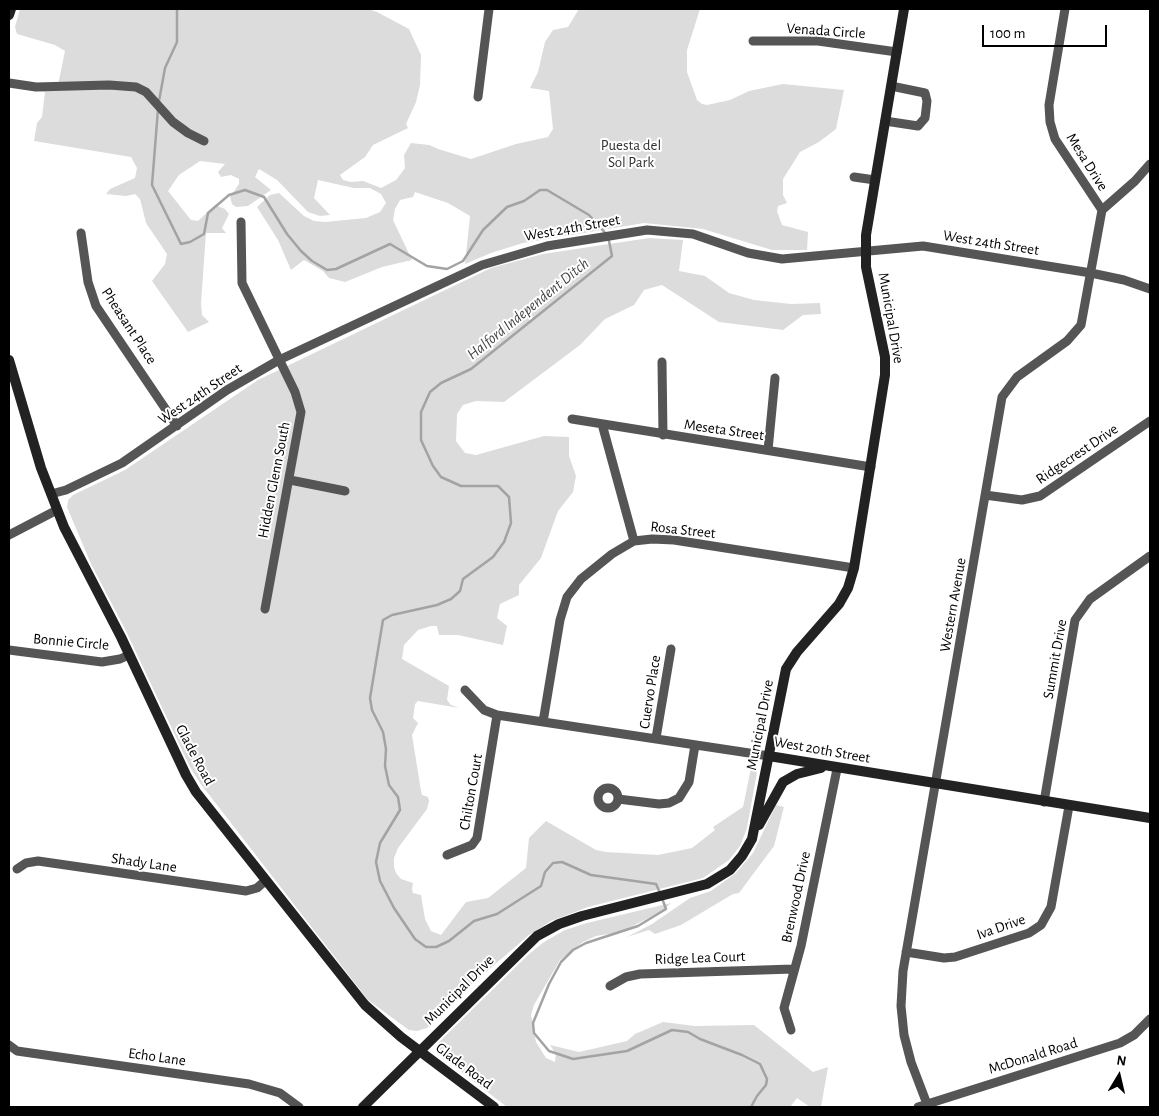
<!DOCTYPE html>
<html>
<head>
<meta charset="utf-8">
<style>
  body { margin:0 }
  #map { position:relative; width:1159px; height:1116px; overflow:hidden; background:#fff; font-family:"Alegreya Sans",sans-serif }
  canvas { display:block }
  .frame { position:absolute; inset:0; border:10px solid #000; pointer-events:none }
  .north { position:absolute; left:1094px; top:1051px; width:50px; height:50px; -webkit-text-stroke:4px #fff; paint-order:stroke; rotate:9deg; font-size:14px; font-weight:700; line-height:20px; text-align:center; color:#000 }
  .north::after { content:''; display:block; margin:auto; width:18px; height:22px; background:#000; clip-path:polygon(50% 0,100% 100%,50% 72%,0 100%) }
  .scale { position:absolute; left:982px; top:25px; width:125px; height:22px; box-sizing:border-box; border:2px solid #000; border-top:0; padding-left:6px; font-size:15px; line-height:18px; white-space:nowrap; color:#000; -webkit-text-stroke:4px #fff; paint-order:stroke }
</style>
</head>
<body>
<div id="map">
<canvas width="1159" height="1116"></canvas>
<div class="frame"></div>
<div class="north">N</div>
<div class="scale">100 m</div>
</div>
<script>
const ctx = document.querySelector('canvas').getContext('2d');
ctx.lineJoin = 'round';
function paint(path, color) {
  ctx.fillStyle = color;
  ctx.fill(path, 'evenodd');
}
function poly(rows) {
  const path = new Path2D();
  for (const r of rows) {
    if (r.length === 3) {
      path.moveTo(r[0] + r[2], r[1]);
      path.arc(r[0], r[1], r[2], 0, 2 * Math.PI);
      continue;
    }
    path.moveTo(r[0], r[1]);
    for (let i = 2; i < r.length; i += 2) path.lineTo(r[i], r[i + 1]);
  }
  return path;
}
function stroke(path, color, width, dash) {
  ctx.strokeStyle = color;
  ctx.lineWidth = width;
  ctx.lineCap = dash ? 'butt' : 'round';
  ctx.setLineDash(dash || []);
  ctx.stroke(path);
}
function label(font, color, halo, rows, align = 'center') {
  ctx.font = font + ' "Alegreya Sans",sans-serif';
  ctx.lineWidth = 4;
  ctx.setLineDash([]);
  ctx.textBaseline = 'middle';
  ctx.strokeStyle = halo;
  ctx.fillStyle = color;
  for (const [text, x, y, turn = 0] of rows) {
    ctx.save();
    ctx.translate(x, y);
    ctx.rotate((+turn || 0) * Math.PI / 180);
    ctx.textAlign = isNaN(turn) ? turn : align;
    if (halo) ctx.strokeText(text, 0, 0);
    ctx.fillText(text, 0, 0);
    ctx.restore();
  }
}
paint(poly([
  [20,9,368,9,377,12,409,29,421,55,420,85,416,102,406,124,408,128,373,145,365,157,340,175,343,180,351,182,363,181,381,188,396,180,405,168,404,155,411,143,429,145,438,149,471,159,516,144,548,137,553,129,549,91,530,88,538,72,545,42,553,30,568,27,579,9,700,9,687,50,687,72,697,100,702,104,707,105,730,100,749,91,783,84,844,90,836,129,819,142,800,152,783,179,783,195,787,203,778,206,777,211,782,225,808,232,807,250,772,250,703,229,644,223,523,243,491,253,465,264,470,216,448,203,415,192,413,197,400,200,395,209,393,220,412,260,382,267,345,282,329,278,323,271,304,260,291,270,278,240,257,207,270,195,279,193,304,216,314,221,325,222,366,218,380,212,386,203,381,194,370,188,354,188,318,180,314,198,330,215,320,216,308,212,277,180,259,169,255,177,271,190,248,206,236,207,232,204,230,197,239,184,239,179,231,175,221,177,218,172,225,164,200,161,179,175,168,191,191,220,198,221,215,205,225,209,229,214,222,228,226,233,206,233,201,303,202,315,209,322,188,332,152,281,165,264,167,254,146,223,140,199,135,194,126,196,106,194,110,189,135,178,137,168,131,157,34,141,37,123,42,117,45,92,9,86,58,85,65,51,55,45,17,34,15,27],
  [649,238,683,240,679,271,705,276,729,293,754,300,791,304,820,303,821,314,803,315,783,330,719,322,662,285,644,290,634,305,605,319,580,345,504,402,476,401,463,405,457,414,456,441,465,453,476,455,544,436,569,437,569,456,576,476,573,492,558,511,541,558,519,585,519,595,500,604,497,618,507,626,503,645,458,635,439,635,437,626,431,626,418,630,404,645,402,659,449,686,447,700,451,705,459,708,418,701,415,704,413,718,418,723,412,735,421,791,422,795,428,797,429,801,427,809,398,848,394,858,394,867,396,873,401,879,413,883,412,889,413,893,421,895,425,919,431,931,441,935,466,902,488,898,526,868,529,838,546,821,596,850,606,852,658,855,692,848,715,830,713,827,743,807,752,763,756,767,757,772,747,828,740,846,729,860,703,878,588,907,551,921,529,935,471,985,427,1028,417,1031,409,1030,368,1000,200,783,190,767,126,631,91,564,67,507,68,500,73,495,125,470,258,380,491,268,543,254],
  [776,805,784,807,774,846,739,893,733,894,681,925,655,934,649,930,627,937,652,924,690,898,711,891,736,873,753,853],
  [671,903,662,911,621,932,596,936,583,942,560,960,534,1005,531,1015,536,1042,546,1058,555,1062,556,1054,550,1045,579,1052,627,1041,635,1034,663,1022,695,1026,754,1025,813,1072,828,1067,821,1107,810,1107,797,1098,790,1107,507,1107,438,1054,437,1047,439,1042,529,954,544,942,565,930,587,923]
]), '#dcdcdc');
stroke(poly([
  [159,101,165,68,177,42,177,9],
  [158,109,152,185,181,244,190,242,204,234,208,213,229,195,245,190,264,197,287,234,301,251,312,261,327,270,336,269,390,244,427,266,447,269,463,261,483,230,507,207,524,201,540,190,547,190,589,215,608,236,612,256,471,369,441,383,430,392,421,412,421,440,433,466,441,477,461,486,498,486,509,497,511,523,504,542,493,557,463,579,460,591,451,599,437,605,392,615,383,620,370,698,372,710,383,732,386,749,385,766,389,785,398,797,400,810,380,843,376,862,380,881,394,908,415,939,426,947,436,947,449,941,474,921,497,914,541,886,545,872,553,863,562,862,591,875,656,884,660,893],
  [662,898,666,909,638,926,586,943,573,950,561,962,549,984,533,1023,534,1033,549,1051,573,1059,627,1051,672,1030,688,1032,700,1039,742,1055,760,1064,767,1079,766,1085,757,1096,751,1107]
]), '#a3a3a3', 2.5);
stroke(poly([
  [1065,9,1049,105,1050,122,1055,139,1102,210],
  [753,41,818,41,897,52],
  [9,83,36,87,109,85,136,87,146,92,173,122,188,133,204,141],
  [478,97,489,9],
  [885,121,918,126,925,118,927,101,925,93,891,86],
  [854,177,875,180],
  [241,222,242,283,295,392,301,412,265,609],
  [81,233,88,282,96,306,177,426],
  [662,362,663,435],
  [572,419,871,467],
  [602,424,634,541],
  [768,450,775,378],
  [290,480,345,491],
  [51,494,66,490,122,463,227,390,279,360,482,265,547,246,647,230,693,234,748,253,782,259,923,246,1091,273,1124,280,1150,289],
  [985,495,1022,500,1040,496,1150,421],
  [9,535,57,510],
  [9,650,102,662,120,659,129,655],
  [465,690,484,710,497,715,769,756],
  [543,722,560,620,567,597,581,579,612,554,634,541,652,539,674,540,854,568],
  [656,738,671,649],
  [608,798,10],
  [618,799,659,804,669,803,679,798,689,782,695,745],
  [1044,802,1075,620,1090,599,1150,556],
  [447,855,472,845,477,838,497,715],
  [17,869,26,863,38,861,246,891,257,888,265,881],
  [906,952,944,958,955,957,1029,933,1041,925,1051,907,1069,806],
  [610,986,626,977,640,974,793,969],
  [791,1030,784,1008,801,946,837,769],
  [9,1045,17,1051,249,1084,280,1093,299,1107],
  [927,1104,911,1062,904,1035,901,1006,903,971,1002,397,1017,377,1067,341,1081,325,1102,210,1135,181,1150,164],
  [918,1107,1120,1043,1134,1035,1150,1019]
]), '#555', 9);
stroke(poly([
  [9,15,11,9],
  [9,360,41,468,64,527,121,637,186,775,196,792,365,1005,401,1037,494,1107],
  [769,756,1150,818],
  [759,825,783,782,797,774,821,768],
  [363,1107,537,936,559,924,582,916,707,884,730,870,742,856,752,839,786,669,797,652,839,604,848,588,854,568,885,375,885,357,866,267,866,235,904,9]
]), '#222', 10);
label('15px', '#000', '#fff', [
  ["Venada Circle",826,31,4],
  ["Mesa Drive",1087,162,58],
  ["West 24th Street",572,228,-10],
  ["West 24th Street",991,243,9],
  ["Municipal Drive",891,318,80],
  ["Pheasant Place",129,326,57],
  ["West 24th Street",200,394,-34],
  ["Meseta Street",724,430,8],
  ["Ridgecrest Drive",1077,454,-34],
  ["Hidden Glenn South",274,480,-79],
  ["Rosa Street",683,530,6],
  ["Western Avenue",953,605,-80],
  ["Bonnie Circle",71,642,5],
  ["Summit Drive",1055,659,-80],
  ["Cuervo Place",650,692,-81],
  ["Municipal Drive",760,725,-79],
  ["West 20th Street",822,750,10],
  ["Glade Road",195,755,62],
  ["Chilton Court",471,792,-80],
  ["Shady Lane",144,863,8],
  ["Brenwood Drive",796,897,-78],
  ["Iva Drive",1001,927,-19],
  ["Ridge Lea Court",700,958,-2],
  ["Municipal Drive",459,990,-45],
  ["McDonald Road",1033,1056,-17],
  ["Echo Lane",157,1057,8],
  ["Glade Road",464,1066,37]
]);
label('15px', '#333', '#fff', [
  ["Puesta del",631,145],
  ["Sol Park",631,162]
]);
label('italic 16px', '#444', '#fff', [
  ["Halford Independent Ditch",528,309,-39]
]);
</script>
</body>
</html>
